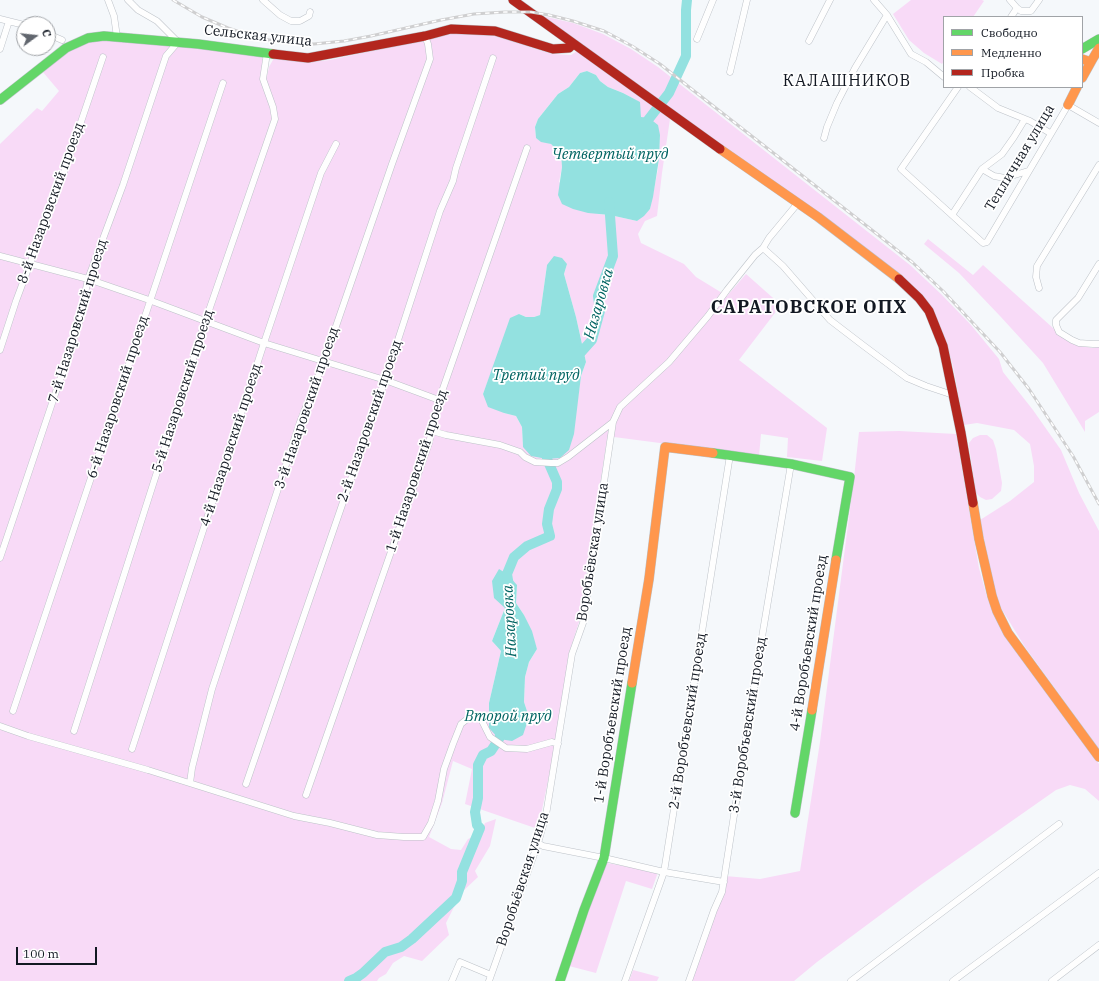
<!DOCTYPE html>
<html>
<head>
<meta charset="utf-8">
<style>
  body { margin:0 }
  #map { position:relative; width:1099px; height:981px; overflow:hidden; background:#f5f8fb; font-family:"IBM Plex Serif",serif }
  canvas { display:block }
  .legend { position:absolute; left:943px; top:16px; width:140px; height:72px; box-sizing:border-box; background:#fff; border:1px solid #a0a3a7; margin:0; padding:5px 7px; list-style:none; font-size:12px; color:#121822 }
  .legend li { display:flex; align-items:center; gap:8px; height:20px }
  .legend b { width:20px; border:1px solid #a0a3a7 }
  .north { position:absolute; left:16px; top:16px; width:40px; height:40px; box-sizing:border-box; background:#fff; border:1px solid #a0a3a7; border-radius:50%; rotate:75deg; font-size:11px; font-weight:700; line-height:16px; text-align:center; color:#121822 }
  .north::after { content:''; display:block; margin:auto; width:14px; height:18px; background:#61666e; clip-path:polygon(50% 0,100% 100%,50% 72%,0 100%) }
  .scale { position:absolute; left:16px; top:947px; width:81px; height:18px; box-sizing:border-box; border:2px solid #121822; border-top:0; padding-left:5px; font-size:12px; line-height:14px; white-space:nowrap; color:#121822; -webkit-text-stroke:3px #fff; paint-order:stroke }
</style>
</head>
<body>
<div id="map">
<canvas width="1099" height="981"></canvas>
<ul class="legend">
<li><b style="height:5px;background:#63d668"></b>Свободно</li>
<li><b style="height:5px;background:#ff974d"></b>Медленно</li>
<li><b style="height:5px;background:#b3261e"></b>Пробка</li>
</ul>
<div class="north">С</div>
<div class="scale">100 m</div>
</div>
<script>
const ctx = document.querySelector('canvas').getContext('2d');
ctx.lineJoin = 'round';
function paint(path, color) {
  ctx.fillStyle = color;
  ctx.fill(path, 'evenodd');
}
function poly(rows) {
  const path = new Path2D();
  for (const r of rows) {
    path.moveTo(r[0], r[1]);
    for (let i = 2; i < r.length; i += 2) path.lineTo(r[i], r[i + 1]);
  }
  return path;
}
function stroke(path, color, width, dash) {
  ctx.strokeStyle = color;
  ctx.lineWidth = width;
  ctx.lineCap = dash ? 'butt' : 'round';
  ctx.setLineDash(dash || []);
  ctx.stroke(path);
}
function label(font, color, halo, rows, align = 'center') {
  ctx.font = font + ' "IBM Plex Serif",serif';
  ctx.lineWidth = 3.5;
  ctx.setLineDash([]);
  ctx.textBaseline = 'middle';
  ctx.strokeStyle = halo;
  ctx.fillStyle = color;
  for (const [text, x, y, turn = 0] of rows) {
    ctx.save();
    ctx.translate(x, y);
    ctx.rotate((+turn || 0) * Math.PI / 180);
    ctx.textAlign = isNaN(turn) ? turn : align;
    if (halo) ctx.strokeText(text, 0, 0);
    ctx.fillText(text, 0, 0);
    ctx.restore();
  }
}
paint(poly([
  [911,0,982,0,984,1,973,17,944,17,944,61,942,64,924,53,909,40,893,14],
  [538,15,573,23,603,34,631,49,658,67,910,265,941,294,971,325,999,359,1003,372,1033,410,1061,450,1079,493,1099,531,1099,749,1025,647,1001,608,996,595,980,520,1010,501,1034,482,1034,466,1030,444,1014,430,977,423,964,425,953,366,947,345,933,309,922,296],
  [471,32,493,35,552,54,571,55,577,51,670,119,662,173,657,216,645,221,638,234,641,243,684,264,696,277,727,296,746,274,781,305,739,360,827,428,822,461,787,457,788,438,761,434,759,456,614,437,607,439,579,622,569,653,555,747,538,829,465,804,472,769,453,761,442,803,429,837,451,849,461,850,468,839,481,833,485,823,496,819,490,846,475,871,478,877,461,893,446,923,449,935,422,961,404,956,393,963,386,974,379,978,377,981,0,981,0,144,37,108,42,111,59,91,42,71,70,49,85,42,104,39,258,54,263,59,261,75,267,76,269,67,274,58,310,62,330,60,451,34],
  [587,71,596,75,600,81,608,87,623,93,639,102,641,117,660,135,658,169,650,209,637,221,610,215,598,214,559,182,562,167,561,154,551,144,536,138,535,127,538,119,558,94,569,87,580,73],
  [567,264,564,274,576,317,586,362,581,376,578,397,523,447,522,427,516,416,504,413,483,394,490,375,519,314,526,317,534,317,540,315,547,265],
  [517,585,516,603,524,615,537,649,529,662,525,677,524,702,529,717,489,703,501,651,492,641,505,608],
  [928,239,973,275,983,265,1063,337,1082,346,1092,348,1099,347,1099,412,1085,421,1085,432,1043,363,1000,316,959,273,924,244],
  [899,431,956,434,979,568,987,597,994,613,1042,685,1099,764,1099,801,1085,789,1070,785,1056,790,922,884,817,962,794,981,689,981,725,876,760,879,800,871,820,742,854,478,859,432],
  [980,435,987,435,993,440,996,449,1002,483,1001,491,992,499,986,500,980,497,976,493,969,446,969,443,973,438],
  [607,863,657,872,657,875,652,889,626,881,596,973,569,966,604,867],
  [633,970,659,977,657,981,629,981]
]), '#f8daf7');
paint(poly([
  [587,71,596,75,600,81,608,87,623,93,640,102,641,117,649,118,658,125,660,135,659,159,653,197,650,209,644,216,637,221,610,215,588,213,573,209,562,204,558,195,562,167,561,154,551,144,541,142,536,138,535,127,538,119,558,94,569,87,580,73],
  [554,256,562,258,567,264,564,274,576,317,586,362,581,376,574,434,569,450,560,458,547,459,531,456,523,447,522,427,516,416,504,413,488,407,483,394,510,318,519,314,526,317,534,317,540,315,547,265],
  [499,569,507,574,517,585,516,603,524,615,532,631,537,649,529,662,525,677,524,702,529,717,523,735,512,741,499,739,489,728,489,703,501,651,492,641,505,608,494,598,492,581]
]), '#93e1e0');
stroke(poly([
  [641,129,669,93,686,56,686,10,687,0],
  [575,359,592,340,600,311,598,296,613,256,609,202],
  [509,586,507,574,514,557,527,546,550,536,547,524,549,509,557,489,557,482,547,459,547,454],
  [349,981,356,978,363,973,385,952,401,947,412,939,456,898,462,881,462,872,480,828,477,825,475,812,478,798,478,765,483,755,491,751,499,739,501,733]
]), '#93e1e0', 10);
const street = poly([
  [108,0,114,16,117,37],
  [263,0,280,15,291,21,300,21,309,16,310,12],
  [874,0,887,15,911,54,926,62,944,77],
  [1010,0,1017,8,1021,11,1031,11,1039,0],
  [1011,17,1017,8],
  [0,19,24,25],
  [48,34,62,40],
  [697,39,713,0],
  [809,41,830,0],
  [0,49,9,21],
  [730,72,747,0],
  [958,87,901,169,983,243,987,242,1068,105,1099,123],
  [970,87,998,108,1030,121,1050,133],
  [824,138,827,127,837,103,855,68,887,15],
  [982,169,994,176,1005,178,1028,171],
  [952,215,982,169,1002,154,1014,137,1025,119],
  [763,248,783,266,830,320,864,346,907,378,926,386,953,395],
  [0,256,88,279,149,300,264,343,385,380,439,400],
  [1099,264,1078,298,1056,320,1056,325,1059,332,1072,340,1079,343,1093,344,1099,344],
  [1039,288,1036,277,1037,266,1099,165],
  [0,350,16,301,63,175,103,57],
  [432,431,446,435,500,445,520,452,525,457,535,462,551,463,558,463,568,457,613,422],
  [0,558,79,323,88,279,123,185,166,56,178,42,157,21,138,10,128,0],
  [13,711,223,83],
  [0,726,28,736,148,770,294,816,330,823,377,835,404,837,423,837,431,823,438,801,444,769,453,744,461,724,471,716,481,719,490,737,506,748,527,749,552,742,558,744],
  [74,731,205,322,275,119,273,107,263,79,267,53],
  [132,749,264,343,321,173,336,144],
  [190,783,192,768,212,689,300,422,324,361,392,164,430,59,428,44,425,36],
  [246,784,385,380,440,211,453,181,456,168,493,58],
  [306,795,429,443,439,400,527,148],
  [538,843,543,846,604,858,664,872,724,882],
  [452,981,460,962,491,975],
  [489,981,538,843,546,815,572,654,583,623,613,422,620,407,669,362,708,316,727,290,755,255,763,248,769,238,798,203],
  [625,981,664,872,730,455],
  [689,981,714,910,722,892,759,655,791,464],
  [851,981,1059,824],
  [953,981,1099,873],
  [1052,981,1099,945]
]);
const fast = poly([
  [1082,49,1099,39],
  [0,100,66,48,88,38,104,36,198,44,273,54],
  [713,453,791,464,850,477,836,560],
  [795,813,812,710],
  [560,981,584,910,604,858,632,683]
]);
const slow = poly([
  [1082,59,1088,61,1092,60,1099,48],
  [1082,78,1092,60],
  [1068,105,1077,87],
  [720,149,818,217,899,279],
  [973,503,979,539,992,596,997,611,1008,633,1099,757],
  [632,683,649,579,665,447,713,453],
  [812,710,836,560]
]);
const jam = poly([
  [513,0,720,149],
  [273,54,308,58,425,36,451,29,495,31,553,49,569,48,573,44],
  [899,279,919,298,929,311,943,346,961,433,973,503]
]);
stroke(street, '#bdc2c8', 7);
stroke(fast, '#bdc2c8', 10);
stroke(slow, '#bdc2c8', 10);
stroke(jam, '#bdc2c8', 10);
stroke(street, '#fefefe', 6);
stroke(fast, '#63d668', 9);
stroke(slow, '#ff974d', 9);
stroke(jam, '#b3261e', 9);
const rail = poly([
  [173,0,202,17,228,28,258,38,287,43,314,44,344,41,371,36,441,20,474,14,505,12,531,12,549,15,573,21,604,31,632,46,660,64,689,87,877,234,912,262,943,291,1000,352,1029,389,1073,456,1099,504]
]);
stroke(rail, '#cfcfd0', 3);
stroke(rail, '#fff', 1.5, [4.5]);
label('14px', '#121822', '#fff', [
  ["Сельская улица",258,36,6],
  ["Тепличная улица",1020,158,-59],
  ["8-й Назаровский проезд",51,203,-70],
  ["7-й Назаровский проезд",78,321,-73],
  ["5-й Назаровский проезд",183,391,-72],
  ["6-й Назаровский проезд",118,397,-72],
  ["3-й Назаровский проезд",307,408,-71],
  ["2-й Назаровский проезд",370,421,-71],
  ["4-й Назаровский проезд",231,445,-72],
  ["1-й Назаровский проезд",417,471,-72],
  ["Воробьёвская улица",593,552,-81],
  ["4-й Воробъевский проезд",809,643,-81],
  ["1-й Воробъевский проезд",613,715,-81],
  ["2-й Воробъевский проезд",688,721,-81],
  ["3-й Воробъевский проезд",748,725,-81],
  ["Воробьёвская улица",523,879,-72]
]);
label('italic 15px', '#006462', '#fff', [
  ["Четвертый пруд",610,155],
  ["Назаровка",599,304,-74],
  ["Третий пруд",536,376],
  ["Назаровка",510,621,-93],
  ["Второй пруд",508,717]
]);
ctx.letterSpacing = '1px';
label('16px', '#121822', '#fff', [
  ["КАЛАШНИКОВ",847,81]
]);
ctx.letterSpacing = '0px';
ctx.letterSpacing = '1px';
label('bold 18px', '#121822', '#fff', [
  ["САРАТОВСКОЕ ОПХ",809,308]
]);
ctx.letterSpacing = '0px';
</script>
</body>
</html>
